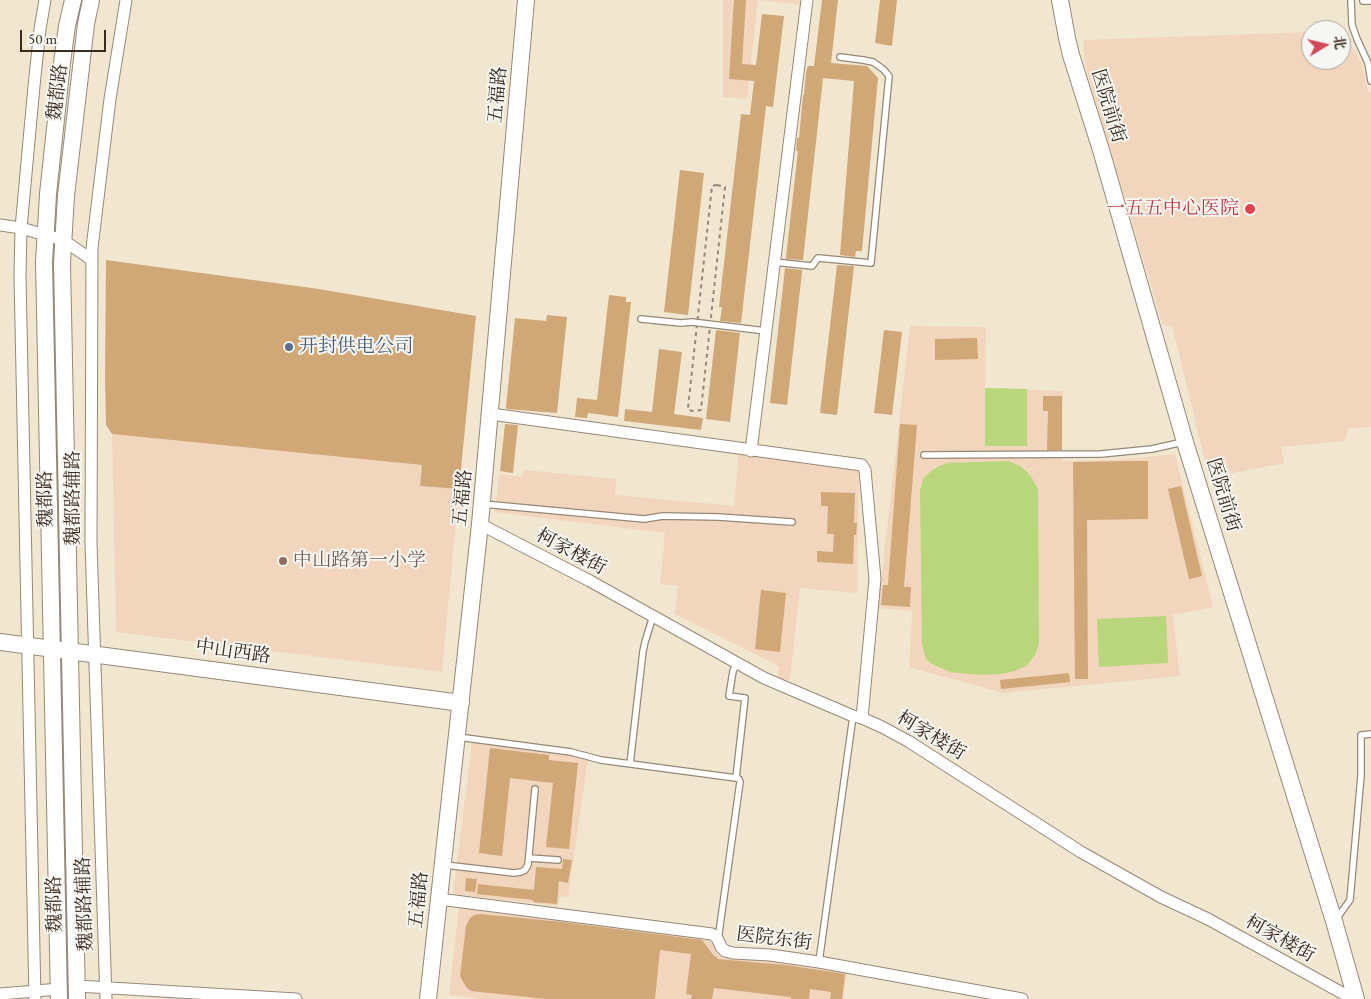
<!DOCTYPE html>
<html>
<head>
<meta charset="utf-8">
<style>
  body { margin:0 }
  #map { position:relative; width:1371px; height:999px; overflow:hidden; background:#f1e7d0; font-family:"EB Garamond","Noto Serif SC",serif }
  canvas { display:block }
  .north { position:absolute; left:1301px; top:20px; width:50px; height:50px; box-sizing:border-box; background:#f6f6f2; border:1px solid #aba49d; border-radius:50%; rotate:81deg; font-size:14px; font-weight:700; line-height:20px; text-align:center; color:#3b2a1e }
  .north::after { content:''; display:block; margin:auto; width:18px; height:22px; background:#d1495b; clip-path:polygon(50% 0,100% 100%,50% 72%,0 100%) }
  .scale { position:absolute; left:20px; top:30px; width:86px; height:22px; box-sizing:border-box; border:2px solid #3b2a1e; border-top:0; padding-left:6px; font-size:15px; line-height:18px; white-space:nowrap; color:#3b2a1e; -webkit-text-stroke:4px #f6f6f2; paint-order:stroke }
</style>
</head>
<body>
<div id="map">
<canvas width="1371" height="999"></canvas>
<div class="north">北</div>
<div class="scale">50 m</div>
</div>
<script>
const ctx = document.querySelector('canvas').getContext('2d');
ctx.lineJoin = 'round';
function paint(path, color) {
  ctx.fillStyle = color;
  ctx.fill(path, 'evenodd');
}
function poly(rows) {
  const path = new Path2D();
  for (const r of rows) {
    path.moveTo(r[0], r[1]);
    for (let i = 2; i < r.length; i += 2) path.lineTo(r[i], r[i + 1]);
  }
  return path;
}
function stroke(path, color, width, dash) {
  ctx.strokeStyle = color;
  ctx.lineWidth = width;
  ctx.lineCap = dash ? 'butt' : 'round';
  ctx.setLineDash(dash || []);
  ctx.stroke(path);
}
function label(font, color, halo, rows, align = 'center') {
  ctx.font = font + ' "EB Garamond","Noto Serif SC",serif';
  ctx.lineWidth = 4;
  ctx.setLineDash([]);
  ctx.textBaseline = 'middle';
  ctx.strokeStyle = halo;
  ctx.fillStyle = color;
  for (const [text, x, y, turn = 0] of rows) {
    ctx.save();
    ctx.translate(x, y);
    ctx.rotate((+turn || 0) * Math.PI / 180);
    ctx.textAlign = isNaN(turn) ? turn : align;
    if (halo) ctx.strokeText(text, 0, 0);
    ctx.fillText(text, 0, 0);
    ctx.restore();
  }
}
paint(poly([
  [723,0,802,0,802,5,758,0,747,99,723,97],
  [1341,31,1342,31,1362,63,1368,92,1371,92,1371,427,1348,428,1345,441,1281,447,1284,463,1228,474,1225,457,1205,461,1172,326,1163,326,1085,64,1083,40,1311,32,1311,60,1341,60],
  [910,326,986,327,985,388,1063,391,1062,461,1115,460,1175,454,1213,607,1173,615,1180,676,1003,693,909,667,912,611,878,608],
  [112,434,422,465,420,486,459,489,442,672,116,632],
  [739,451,859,468,857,593,800,588,790,680,778,679,779,666,675,614,678,586,660,584,665,533,495,512,499,474,523,477,524,470,616,479,615,495,734,506],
  [472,742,571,754,588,759,568,897,560,896,558,906,453,894],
  [459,907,704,935,720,953,847,972,843,999,483,999,449,995]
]), '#f1d5bd');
paint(poly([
  [985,388,1027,389,1027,446,985,446],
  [1009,461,1020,466,1027,472,1032,478,1038,489,1039,643,1035,655,1026,666,1015,671,1001,674,981,675,950,672,932,664,926,659,922,644,920,491,923,479,931,471,939,466,947,463],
  [1166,616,1168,663,1099,667,1097,619]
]), '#b9d67c');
paint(poly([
  [734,0,746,0,742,64,756,65,762,14,784,16,773,107,766,106,741,323,720,321,722,307,719,307,741,114,750,115,754,81,729,79],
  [822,0,838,0,831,63,867,66,878,78,862,251,856,251,855,257,840,255,854,81,823,78,803,260,786,259,786,257,798,151,796,151,797,138,799,138,803,95,804,95,806,72,808,66,814,66],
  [880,0,897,0,892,46,875,43],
  [680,170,704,173,688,315,664,312],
  [106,260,319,289,476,316,459,489,420,486,422,465,112,434,106,425,105,378],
  [837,265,854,266,837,415,820,413],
  [785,268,802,270,802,272,787,405,770,403],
  [609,295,626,297,626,302,631,302,618,417,588,413,587,418,575,417,577,398,597,400],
  [547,315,567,317,557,413,507,409,506,407,515,318,546,321],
  [716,330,740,333,730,422,706,419],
  [884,330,902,332,892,415,874,413],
  [977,338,978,359,935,360,935,339],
  [659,349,682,352,674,414,703,418,701,430,624,421,625,409,652,412],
  [1043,396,1062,396,1062,450,1047,450,1048,411,1043,411],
  [505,424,518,425,513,473,500,471],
  [900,424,917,425,904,587,911,587,910,607,881,605,883,585,888,585],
  [1133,461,1148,461,1148,519,1087,520,1088,679,1075,679,1073,462],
  [1181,486,1202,576,1189,579,1168,489],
  [821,492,855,493,854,523,857,523,856,535,854,535,853,564,817,562,817,551,833,552,834,534,827,534,828,506,821,506],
  [761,590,786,593,780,652,755,649],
  [1069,673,1070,682,1001,689,1000,680],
  [490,748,549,755,549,760,578,763,569,849,546,847,553,783,510,778,502,856,479,853],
  [563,859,572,860,568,883,559,881,557,904,533,902,533,900,477,894,478,884,534,890,536,867,562,869],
  [466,878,477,879,475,892,465,891],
  [480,914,562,922,702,940,714,956,717,957,717,959,786,965,845,974,842,999,830,999,831,992,810,989,809,999,791,999,791,997,714,988,712,999,691,999,692,995,686,994,691,954,660,950,655,999,546,999,471,991,466,987,460,976,466,926,470,918,474,915]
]), '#d0a777');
const lane = poly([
  [1351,0,1352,25,1357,39,1368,63,1371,81],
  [1363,0,1363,1,1371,1],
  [774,262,812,266,818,258,871,263,889,76,883,69,873,62,863,60,840,57],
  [641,319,681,323,692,322,766,331],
  [924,455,1101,454,1152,449,1183,442],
  [483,504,644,519,663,516,718,517,792,522],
  [458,737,571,752,601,760,736,778,739,779,740,782,718,940],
  [630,764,643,651,645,642,653,616],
  [736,778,745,698,729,696,733,671,737,663],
  [529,858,558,860],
  [445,865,514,873,521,872,525,870,528,865,535,789],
  [1337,918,1350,900,1361,776,1361,735,1371,734],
  [819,962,853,716]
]);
const street = poly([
  [0,225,21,228,63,240,92,260],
  [491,414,862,465,865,470,875,579,862,718],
  [751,451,807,0],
  [480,524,590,581,764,678,853,716,862,718,882,727,908,741,1081,852,1161,897,1208,919,1353,999],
  [439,899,712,934,717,938,721,947,725,951,733,953,770,955,819,962,1022,999],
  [77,986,296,999],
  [0,994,59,989],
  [35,999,20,276,21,228,34,86,40,29,45,0],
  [106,999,91,543,92,248,110,99,126,0]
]);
const secondary = poly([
  [1060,0,1067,38,1071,55,1101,150,1185,442,1334,921,1356,999],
  [0,642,461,703],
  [59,999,44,262,48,194,62,63,67,26,73,0],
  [77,999,62,263,66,196,86,24,91,0],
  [428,999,480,524,526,0]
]);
stroke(lane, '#968877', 8);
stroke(street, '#968877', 13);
stroke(secondary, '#968877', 18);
stroke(poly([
  [717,185,725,187,701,410,693,411,688,410,688,408,712,186,717,185]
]), '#968877', 2, [4, 4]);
stroke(lane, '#fff', 5.5);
stroke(street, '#fff', 11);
stroke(secondary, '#fff', 16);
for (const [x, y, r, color] of [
  [1250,209,6,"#e0444e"],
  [289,347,5,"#5c6f8a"],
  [283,561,5,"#8d6e63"]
]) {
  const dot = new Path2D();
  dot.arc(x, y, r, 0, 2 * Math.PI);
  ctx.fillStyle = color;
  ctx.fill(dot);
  stroke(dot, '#f6f6f2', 2);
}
label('19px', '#3b2a1e', '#f6f6f2', [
  ["魏都路",58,92,-83],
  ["五福路",498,95,-85],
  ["医院前街",1108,106,73],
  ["医院前街",1223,495,73],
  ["魏都路辅路",74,498,-90],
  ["五福路",463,498,-84],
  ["魏都路",46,499,-91],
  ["柯家楼街",571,552,28],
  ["中山西路",233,652,8],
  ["柯家楼街",931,736,31],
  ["五福路",419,900,-84],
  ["魏都路",55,904,-91],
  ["魏都路辅路",85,904,-92],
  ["医院东街",774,939,7],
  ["柯家楼街",1280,939,29]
]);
label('19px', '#be3a42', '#f6f6f2', [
  ["一五五中心医院",1239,209]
], 'right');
label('19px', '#4e5e75', '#f6f6f2', [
  ["开封供电公司",299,347]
], 'left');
label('19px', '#785e54', '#f6f6f2', [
  ["中山路第一小学",293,561]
], 'left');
</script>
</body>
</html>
